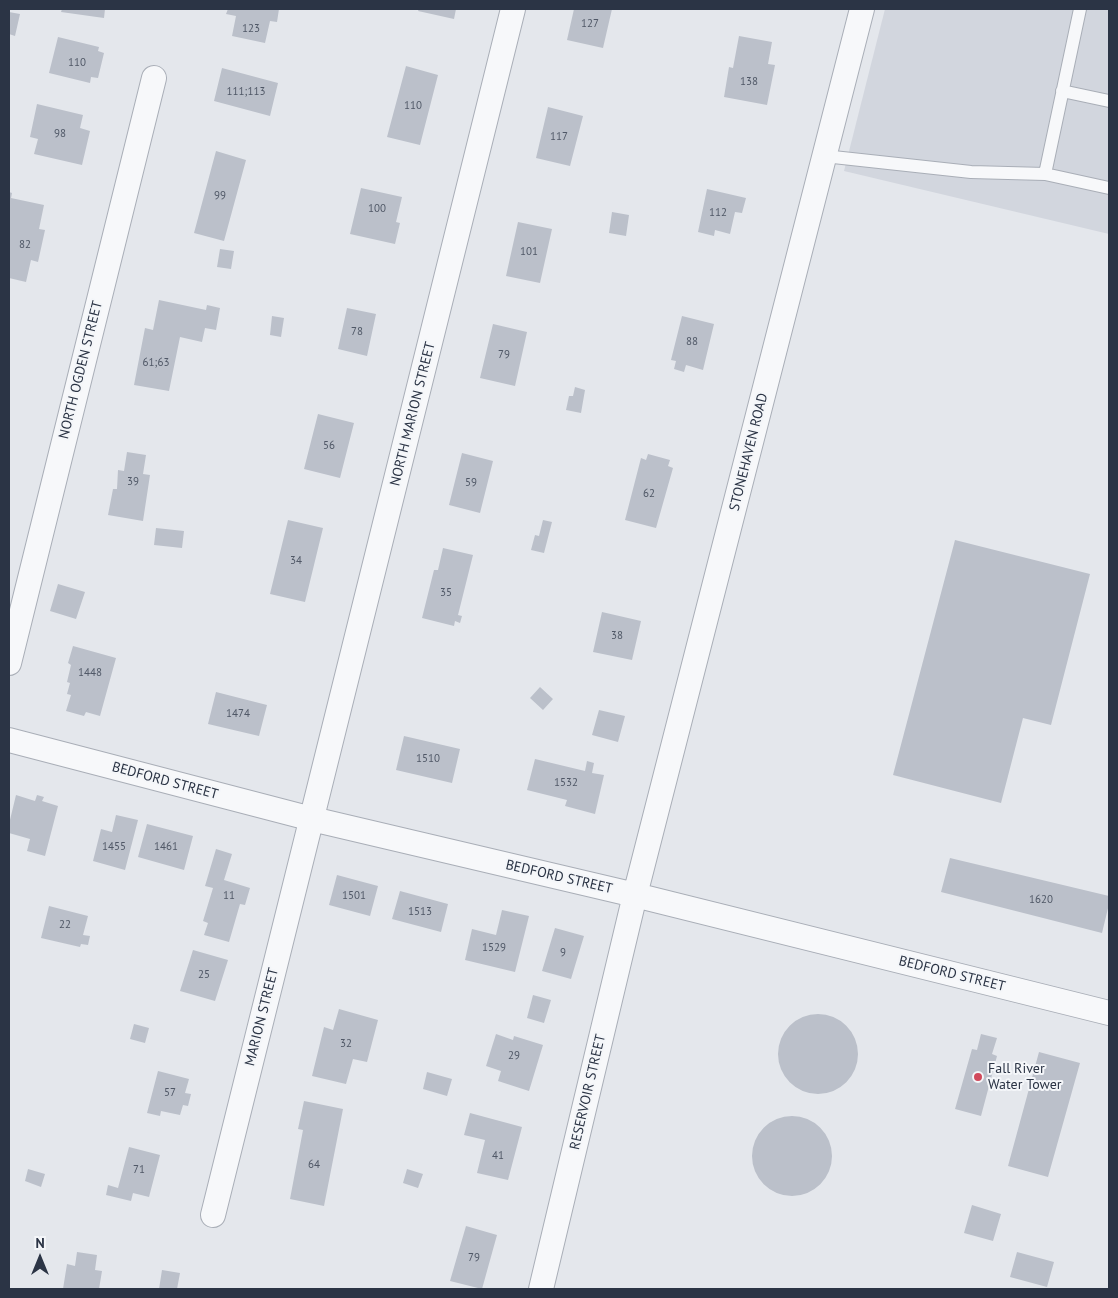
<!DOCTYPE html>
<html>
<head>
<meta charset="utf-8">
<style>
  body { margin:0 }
  #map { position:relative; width:1118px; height:1298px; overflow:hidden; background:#e4e7ec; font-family:"PT Sans",sans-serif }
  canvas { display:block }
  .frame { position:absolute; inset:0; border:10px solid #2b3445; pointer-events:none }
  .north { position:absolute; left:15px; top:1233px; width:50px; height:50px; -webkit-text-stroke:4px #f4f6f9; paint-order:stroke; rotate:0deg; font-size:14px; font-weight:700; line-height:20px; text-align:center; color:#2b3445 }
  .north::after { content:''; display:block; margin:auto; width:18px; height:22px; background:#2b3445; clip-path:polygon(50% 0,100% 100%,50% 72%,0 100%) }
</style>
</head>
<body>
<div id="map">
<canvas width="1118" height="1298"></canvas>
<div class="frame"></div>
<div class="north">N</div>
</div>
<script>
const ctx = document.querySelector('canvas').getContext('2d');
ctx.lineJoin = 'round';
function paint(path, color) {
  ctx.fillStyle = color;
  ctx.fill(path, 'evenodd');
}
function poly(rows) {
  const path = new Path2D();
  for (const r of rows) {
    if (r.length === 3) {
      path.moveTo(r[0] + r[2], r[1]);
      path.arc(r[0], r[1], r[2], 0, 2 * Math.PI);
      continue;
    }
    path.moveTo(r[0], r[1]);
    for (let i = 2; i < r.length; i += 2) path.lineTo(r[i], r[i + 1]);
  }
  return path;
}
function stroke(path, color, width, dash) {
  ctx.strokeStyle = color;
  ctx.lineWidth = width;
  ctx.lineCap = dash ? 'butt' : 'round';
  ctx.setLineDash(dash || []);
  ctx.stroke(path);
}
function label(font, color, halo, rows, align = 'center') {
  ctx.font = font + ' "PT Sans",sans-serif';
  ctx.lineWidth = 4;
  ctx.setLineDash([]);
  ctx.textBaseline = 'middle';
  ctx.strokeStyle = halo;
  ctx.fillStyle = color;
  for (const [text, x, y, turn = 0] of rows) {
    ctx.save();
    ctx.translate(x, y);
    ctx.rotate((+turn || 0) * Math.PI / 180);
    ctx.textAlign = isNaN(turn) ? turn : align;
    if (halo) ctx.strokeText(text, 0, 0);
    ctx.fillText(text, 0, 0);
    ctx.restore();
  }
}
paint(poly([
  [885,9,1109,9,1109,234,844,171]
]), '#d2d6de');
paint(poly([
  [62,9,105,9,104,18,61,12],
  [228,9,279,9,277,22,270,21,265,43,232,36,236,16,226,14],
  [419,9,456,9,454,19,418,11],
  [574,9,612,9,603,48,567,40],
  [9,12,20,14,15,36,9,34],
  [739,36,772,42,768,64,775,65,767,105,724,97,729,67,733,68],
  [58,37,99,47,98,51,104,53,98,78,91,77,90,83,49,73],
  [406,66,438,75,420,145,387,137],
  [222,68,278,83,270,116,214,101],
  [37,104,83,115,80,128,90,131,82,165,34,154,38,139,30,137],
  [548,107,583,116,570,166,536,158],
  [216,151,246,160,224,241,194,233],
  [361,188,402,197,396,222,400,223,395,244,350,234],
  [707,189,746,198,742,213,735,212,730,234,715,230,714,236,698,232],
  [9,192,12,193,11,198,44,205,39,229,45,230,38,262,31,260,26,282,9,278],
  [612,212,629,215,626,236,609,233],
  [518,222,552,229,540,283,506,276],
  [220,249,234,251,231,269,217,267],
  [159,300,206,310,207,305,220,308,216,330,205,328,202,342,180,337,169,391,134,385,145,328,153,330],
  [347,308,376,314,367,356,338,349],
  [272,316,284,318,281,337,270,335],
  [682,316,714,324,703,370,686,365,684,372,674,369,676,361,671,360],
  [493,324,527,332,515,386,480,378],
  [575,387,585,390,581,413,566,410,569,396,573,396],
  [318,414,354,423,340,478,304,469],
  [127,452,146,455,143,474,150,475,143,521,108,515,113,489,117,489,118,470,124,471],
  [462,453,493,461,480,513,449,505],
  [648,454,670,460,668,466,673,468,656,528,625,520,641,458,646,460],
  [288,520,323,528,305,602,270,594],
  [543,520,552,522,544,553,531,550,535,535,539,536],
  [156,528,184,531,182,548,154,545],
  [955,540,1090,574,1051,725,1023,718,1001,803,893,775],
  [443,548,473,555,458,615,462,616,460,623,455,621,454,626,422,618,434,570,438,570],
  [58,584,85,592,76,619,50,611],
  [602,612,641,621,632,660,593,652],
  [73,646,116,658,100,716,86,712,84,716,66,711,71,695,67,694,70,683,67,682,71,665,68,663],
  [540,687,553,699,543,710,530,698],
  [216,692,267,705,259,736,208,724],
  [599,710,625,716,618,742,592,735],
  [404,736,460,749,452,783,396,770],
  [535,759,585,771,587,761,594,763,592,773,604,775,595,814,565,806,567,800,527,790],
  [16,795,35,801,37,795,44,797,42,801,58,806,45,856,27,851,30,839,9,833,9,824],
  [116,815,138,820,125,870,93,861,101,829,112,832],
  [147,824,193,836,184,870,138,857],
  [216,849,232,854,224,880,250,888,245,905,240,904,229,942,204,935,208,923,203,921,213,888,205,886],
  [950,858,1109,896,1109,904,1102,933,941,892],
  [337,875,378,886,370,916,329,905],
  [400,891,448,904,441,932,392,919],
  [49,906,88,916,83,935,90,936,88,945,81,944,80,947,41,938],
  [502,910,529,916,515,972,465,960,472,929,496,935],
  [555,928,584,936,571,979,542,971],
  [193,950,228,960,215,1001,180,991],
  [533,995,551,1000,544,1023,527,1018],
  [339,1009,378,1020,367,1062,353,1059,346,1084,312,1076,324,1027,333,1030],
  [818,1054,40],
  [134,1024,149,1028,145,1043,130,1039],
  [496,1034,513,1040,514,1036,543,1045,529,1091,498,1081,501,1071,486,1066],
  [981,1034,997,1038,992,1054,997,1056,981,1116,955,1109,972,1049,977,1050],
  [1039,1052,1080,1063,1048,1177,1008,1166],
  [158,1071,189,1079,185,1093,191,1094,188,1106,183,1105,180,1115,161,1111,160,1116,147,1113],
  [427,1072,452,1079,447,1096,423,1089],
  [304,1101,343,1109,324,1206,290,1199,303,1130,298,1129],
  [470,1113,522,1127,508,1180,477,1173,485,1140,464,1135],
  [792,1156,40],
  [129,1147,160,1155,149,1197,133,1193,131,1201,106,1195,108,1185,118,1188],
  [28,1169,45,1174,41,1187,25,1181],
  [407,1169,423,1174,418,1188,403,1183],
  [972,1205,1001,1214,993,1241,964,1233],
  [466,1226,497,1235,482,1289,450,1281],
  [77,1252,97,1255,95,1270,102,1271,99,1289,63,1289,67,1264,75,1266],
  [1017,1252,1054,1262,1047,1287,1010,1277],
  [162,1270,180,1273,177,1289,159,1289]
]), '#bbc0ca');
const lane = poly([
  [1080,9,1045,174,1109,188],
  [1062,91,1109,101],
  [824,156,971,172,1045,174]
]);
const street = poly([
  [9,663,154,78],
  [9,740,312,819,635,895,1109,1013],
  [213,1215,513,9],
  [541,1289,635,895,862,9]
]);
stroke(lane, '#a9aeb7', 14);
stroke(street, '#a9aeb7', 26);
stroke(lane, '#f7f8fa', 12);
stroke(street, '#f7f8fa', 24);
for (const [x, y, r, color] of [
  [978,1077,5,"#d1495b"]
]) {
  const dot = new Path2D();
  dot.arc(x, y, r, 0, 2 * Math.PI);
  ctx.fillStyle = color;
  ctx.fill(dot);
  stroke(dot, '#f4f6f9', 2);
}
label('11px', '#4f5766', null, [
  ["127",590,24],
  ["123",251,29],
  ["110",77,63],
  ["138",749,82],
  ["111;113",246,92],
  ["110",413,106],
  ["98",60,134],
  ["117",559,137],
  ["99",220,196],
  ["100",377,209],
  ["112",718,213],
  ["82",25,245],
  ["101",529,252],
  ["78",357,332],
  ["88",692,342],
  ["79",504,355],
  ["61;63",156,363],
  ["56",329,446],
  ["39",133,482],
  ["59",471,483],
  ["62",649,494],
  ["34",296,561],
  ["35",446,593],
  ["38",617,636],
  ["1448",90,673],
  ["1474",238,714],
  ["1510",428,759],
  ["1532",566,783],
  ["1455",114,847],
  ["1461",166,847],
  ["11",229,896],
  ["1501",354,896],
  ["1620",1041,900],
  ["1513",420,912],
  ["22",65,925],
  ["1529",494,948],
  ["9",563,953],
  ["25",204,975],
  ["32",346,1044],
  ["29",514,1056],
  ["57",170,1093],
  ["41",498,1156],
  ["64",314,1165],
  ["71",139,1170],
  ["79",474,1258]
]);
label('14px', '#2b3445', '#f4f6f9', [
  ["NORTH OGDEN STREET",81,370,-76],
  ["NORTH MARION STREET",413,414,-76],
  ["STONEHAVEN ROAD",749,452,-76],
  ["BEDFORD STREET",165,781,15],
  ["BEDFORD STREET",559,877,13],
  ["BEDFORD STREET",952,974,14],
  ["MARION STREET",262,1017,-76],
  ["RESERVOIR STREET",588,1092,-77]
]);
label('14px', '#2b3445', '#f4f6f9', [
  ["Fall River",988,1069],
  ["Water Tower",988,1085]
], 'left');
</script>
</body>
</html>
